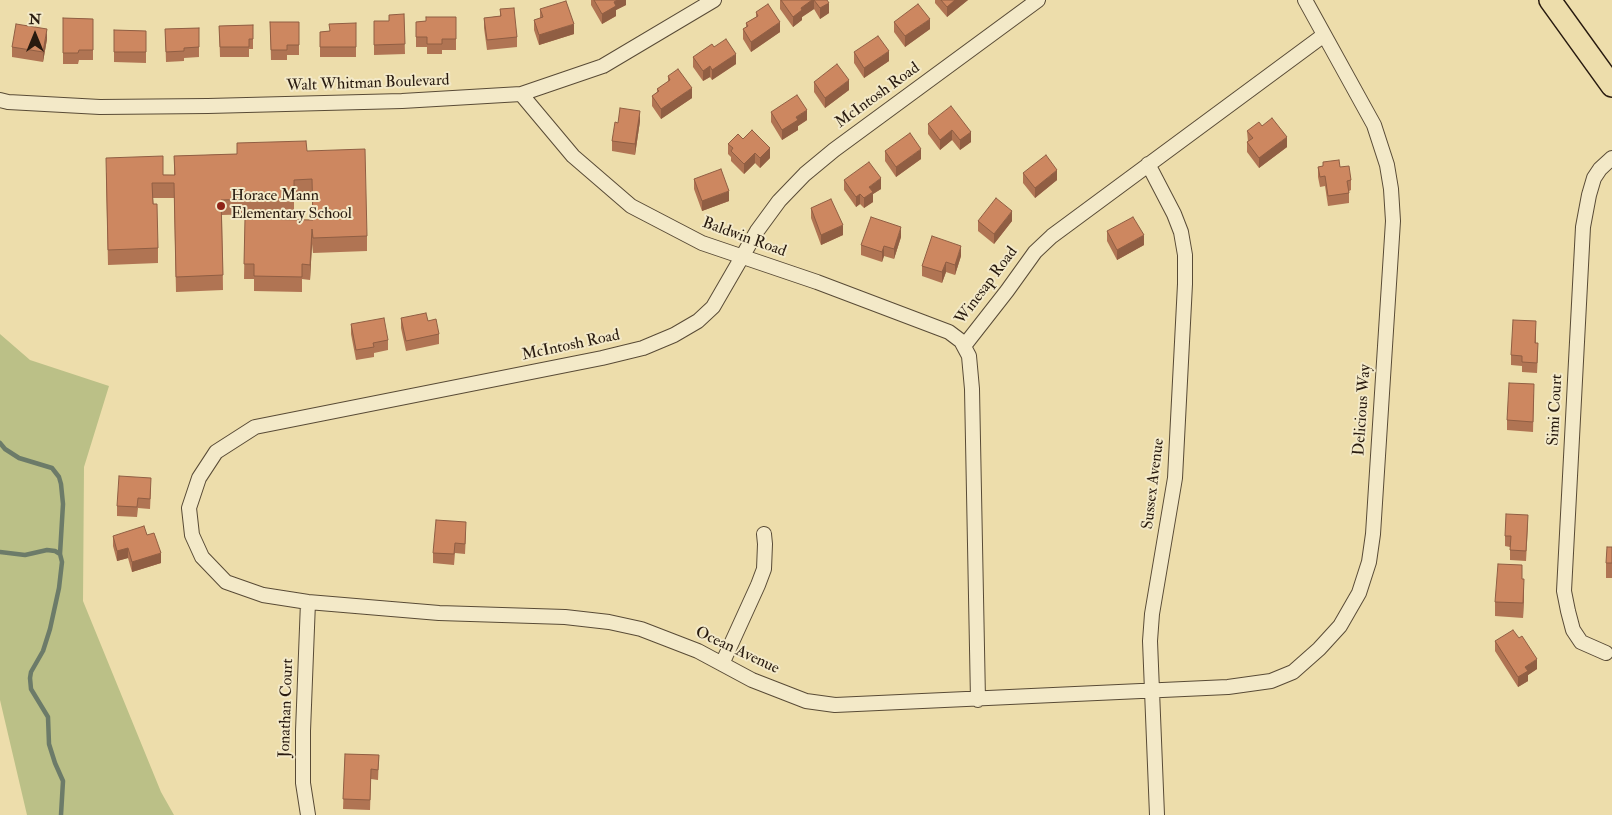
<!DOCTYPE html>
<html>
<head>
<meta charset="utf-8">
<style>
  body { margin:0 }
  #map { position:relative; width:1612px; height:815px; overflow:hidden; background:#edddab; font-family:"IM FELL Double Pica",serif }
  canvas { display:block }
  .north { position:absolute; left:10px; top:10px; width:50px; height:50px; -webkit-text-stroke:4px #f3e9c8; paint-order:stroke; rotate:0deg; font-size:14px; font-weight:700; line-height:20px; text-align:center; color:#281a0f }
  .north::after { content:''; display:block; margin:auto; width:18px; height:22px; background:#281a0f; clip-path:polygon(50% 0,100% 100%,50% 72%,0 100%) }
</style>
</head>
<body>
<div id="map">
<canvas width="1612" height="815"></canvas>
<div class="north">N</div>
</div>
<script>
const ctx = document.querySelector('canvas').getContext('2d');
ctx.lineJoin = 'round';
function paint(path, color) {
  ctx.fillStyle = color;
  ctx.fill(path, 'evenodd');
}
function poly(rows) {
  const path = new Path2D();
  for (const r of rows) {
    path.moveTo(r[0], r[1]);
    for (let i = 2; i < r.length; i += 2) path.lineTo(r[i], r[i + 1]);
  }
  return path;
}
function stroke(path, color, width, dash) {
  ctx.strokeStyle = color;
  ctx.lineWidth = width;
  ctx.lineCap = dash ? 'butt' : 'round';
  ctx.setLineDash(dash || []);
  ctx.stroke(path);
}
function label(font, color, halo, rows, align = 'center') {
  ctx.font = font + ' "IM FELL Double Pica",serif';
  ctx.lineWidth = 4;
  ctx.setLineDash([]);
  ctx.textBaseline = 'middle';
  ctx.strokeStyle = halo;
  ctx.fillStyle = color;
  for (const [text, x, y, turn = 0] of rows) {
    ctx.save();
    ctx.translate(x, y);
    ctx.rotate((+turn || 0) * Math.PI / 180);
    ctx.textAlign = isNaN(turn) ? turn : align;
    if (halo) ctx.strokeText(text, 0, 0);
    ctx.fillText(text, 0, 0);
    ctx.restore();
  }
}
paint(poly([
  [0,334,30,360,109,386,84,467,83,601,161,792,174,815,27,815,0,700]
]), '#bbc087');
stroke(poly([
  [0,443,5,449,19,458,52,468,59,477,61,484,63,504,60,554,62,562,59,588,50,629,43,651,31,672,30,678,31,689,48,717,49,744,55,763,63,781,61,815],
  [0,552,25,555,47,550,55,551,60,554]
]), '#6c7b69', 4.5);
const minor = poly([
  [1038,0,834,150,805,174,779,201,757,231,713,307,698,321,674,335,643,348,602,358,255,427,216,452,199,478,189,508,192,535,202,557,226,582,263,595,308,602,439,613,565,617,609,622,641,629,698,651,752,680,806,701,835,705,1228,687,1271,681,1293,672,1319,649,1340,626,1359,593,1369,562,1373,534,1393,221,1391,189,1387,165,1374,125,1305,0],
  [521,94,573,156,631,206,702,243,817,282,949,332,961,341,969,356,972,389,978,700],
  [0,100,8,102,100,107,208,106,402,101,521,94,603,66,714,0],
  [1148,164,1174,214,1181,232,1185,255,1185,284,1175,478,1152,614,1150,641,1157,815],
  [964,346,1007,291,1035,252,1052,236,1324,35],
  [1606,653,1581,642,1573,630,1568,611,1564,591,1583,227,1589,195,1594,178,1600,169,1612,158],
  [722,664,758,585,764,569,765,544,764,534],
  [308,815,303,783,303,731,308,602]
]);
const primary = poly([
  [1550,0,1612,86]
]);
stroke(minor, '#594b36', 16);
stroke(primary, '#281a0f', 24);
stroke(minor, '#f3e9c8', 14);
stroke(primary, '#edddab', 21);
paint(poly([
  [591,0,626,0,626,5,616,10,616,16,602,24,591,5],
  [780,0,827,0,829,13,820,19,814,9,802,17,802,20,793,27,780,9],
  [935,0,968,0,947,17,935,3],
  [500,9,517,37,517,47,487,50,484,28,484,18,500,16],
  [540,9,574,34,539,45,534,30,534,20,540,18],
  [756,12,780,32,751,52,743,39,743,29,746,27,746,23,756,17],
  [404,14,405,54,374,55,374,21,389,21],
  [456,17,456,50,442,50,442,54,427,54,427,47,416,47,416,22,426,21],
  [63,18,93,19,93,60,79,60,78,64,63,64],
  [270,22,299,22,299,55,287,55,287,60,271,60],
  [894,22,930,29,905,47,894,32],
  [356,23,356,57,320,57,320,32,329,31],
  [253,25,253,49,249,49,249,57,220,57,219,26],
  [199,28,199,57,184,58,184,61,166,62,165,29],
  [114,30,146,31,146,63,114,62],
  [47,39,43,62,12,57,12,47],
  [714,47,736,64,712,80,710,77,703,81,693,67,693,57],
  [854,52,889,61,864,78,854,63],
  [668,76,692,98,661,119,652,106,652,96,657,92,657,89,668,82],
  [814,82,849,90,825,108,814,92],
  [771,112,807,120,798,126,798,130,782,140,771,122],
  [640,121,635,155,612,151,612,141,618,123],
  [928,124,971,132,971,142,960,150,952,140,940,150,928,134],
  [1262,126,1287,147,1259,168,1247,152,1247,142,1248,142,1247,131],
  [743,139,770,158,760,168,755,163,744,174,731,161,731,157,728,154,728,144],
  [307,151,367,236,367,251,313,253,312,244,310,280,302,279,302,292,254,291,254,279,244,279,245,219,312,220,312,194,294,195,294,213,222,215,223,290,176,292,174,198,153,198,158,248,158,263,108,265,106,173,174,175,174,156,237,154],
  [885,151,921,159,896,177,885,161],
  [1323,162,1340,167,1351,180,1351,190,1349,191,1349,203,1328,206,1325,186,1320,187,1318,177,1318,167,1323,166],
  [1023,173,1057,180,1035,198,1023,183],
  [694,179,729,201,702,211,694,189],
  [844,180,881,189,873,194,873,202,864,208,860,204,856,207,844,190],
  [811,208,843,235,821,245,811,218],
  [978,221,1012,221,994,244,978,231],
  [1107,231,1144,245,1117,260,1107,241],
  [901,237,894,259,884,256,882,262,861,255,861,245],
  [961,256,955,275,946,272,942,283,922,276,922,266],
  [401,318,428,321,439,334,439,344,406,351,401,328],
  [351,324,388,340,388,350,374,353,374,357,356,360,351,334],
  [1536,332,1536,343,1538,353,1537,373,1522,372,1522,366,1511,365,1511,355],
  [1534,394,1533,432,1507,430,1507,420],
  [151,488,150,509,138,508,137,517,117,516,117,506],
  [1528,525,1526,561,1510,560,1510,547,1505,546,1505,536],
  [466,533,465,554,455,553,454,565,433,563,433,553],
  [147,535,161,563,132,572,128,558,117,561,113,546,113,536],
  [1612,547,1612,578,1606,578,1606,563],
  [1522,579,1524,594,1523,618,1495,616,1495,602],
  [1495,641,1537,669,1528,675,1528,681,1518,687,1495,651],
  [345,754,379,755,378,780,371,779,370,810,343,809]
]), '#b07453');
paint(poly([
  [617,0,626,0,626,5,616,10,616,16,602,24,602,14,614,2],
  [812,0,814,0,814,9,802,17,802,20,793,27,793,17,801,8],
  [955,0,968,0,947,17,947,7],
  [829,3,829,13,820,19,820,8],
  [930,19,930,29,905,47,905,36],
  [780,22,780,32,751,52,751,42],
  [574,24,574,34,539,45,539,35],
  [47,29,47,39,43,62,43,52],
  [889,51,889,61,864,78,864,68],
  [736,54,736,64,712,80,712,70],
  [710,66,710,77,703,81,703,71],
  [849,80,849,90,825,108,825,98],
  [692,88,692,98,661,119,661,109],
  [807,110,807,120,798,126,798,130,782,140,782,130,796,117],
  [640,111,640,121,635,155,635,144],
  [952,130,952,140,940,150,940,140],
  [971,132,971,142,960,150,960,140],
  [1287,137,1287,147,1259,168,1259,158],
  [770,148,770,158,760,168,760,158],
  [921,149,921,159,896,177,896,167],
  [755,153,755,163,744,174,744,164],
  [1057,170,1057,180,1035,198,1035,188],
  [881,178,881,189,873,194,873,202,864,208,864,198,869,187],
  [729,191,729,201,702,211,702,201],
  [860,194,860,204,856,207,856,197],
  [1012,211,1012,221,994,244,994,234],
  [843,225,843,235,821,245,821,235],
  [901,227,901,237,894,259,894,249],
  [312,229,312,244,310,280,310,265],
  [1144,235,1144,245,1117,260,1117,250],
  [884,246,884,256,882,262,882,252],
  [961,246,961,256,955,275,955,265],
  [946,262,946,272,942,283,942,272],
  [128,548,128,558,117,561,117,551],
  [161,553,161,563,132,572,132,562],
  [1524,579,1524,594,1523,618,1523,603],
  [1537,659,1537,669,1528,675,1528,681,1518,687,1518,677,1525,667]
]), '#905e43');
const building = poly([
  [594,0,617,0,614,2,616,6,602,14,594,0],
  [781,0,812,0,801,8,802,10,793,17,781,0],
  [814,0,827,0,829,3,820,8,814,0],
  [941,0,955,0,947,7,941,0],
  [566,1,574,24,539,35,534,20,543,17,540,9,566,1],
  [768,4,780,22,751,42,743,29,748,26,746,23,758,16,756,12,768,4],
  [918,4,930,19,905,36,894,22,918,4],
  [514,8,517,37,487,40,484,18,501,16,500,9,514,8],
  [404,14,405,44,374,45,374,21,389,21,389,15,404,14],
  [426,17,456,17,456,39,442,39,442,44,427,44,427,37,416,37,416,22,426,21,426,17],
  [63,18,93,19,93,50,79,50,78,53,63,53,63,18],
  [270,22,299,22,299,45,287,45,287,50,271,50,270,22],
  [356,23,356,47,320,47,320,32,330,31,329,24,356,23],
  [16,24,47,29,43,52,12,47,16,24],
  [253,25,253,39,249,39,249,47,220,47,219,26,253,25],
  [199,28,199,47,184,48,184,51,166,52,165,29,199,28],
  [114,30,146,31,146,52,114,52,114,30],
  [878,36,889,51,864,68,854,52,878,36],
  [726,39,736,54,712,70,710,66,703,71,693,57,712,44,714,47,726,39],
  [837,64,849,80,825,98,814,82,837,64],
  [678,69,692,88,661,109,652,96,659,91,657,89,670,80,668,76,678,69],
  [797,95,807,110,796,117,798,120,782,130,771,112,797,95],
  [951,106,971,132,960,140,952,130,940,140,928,124,951,106],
  [620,108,640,111,635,144,612,141,615,122,618,123,620,108],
  [1272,118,1287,137,1259,158,1247,142,1253,138,1247,131,1259,122,1262,126,1272,118],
  [752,130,770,148,760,158,755,153,744,164,731,151,733,148,728,144,738,134,743,139,752,130],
  [910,133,921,149,896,167,885,151,910,133],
  [306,141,307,151,365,149,367,236,313,238,312,229,310,265,302,264,302,277,254,276,254,264,244,264,245,219,313,220,312,179,294,180,294,198,221,200,223,275,176,277,174,183,152,183,153,204,157,204,158,248,108,250,106,158,163,156,163,175,175,175,174,156,237,154,237,143,306,141],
  [1046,155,1057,170,1035,188,1023,173,1046,155],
  [1339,160,1340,167,1349,166,1351,180,1347,181,1349,193,1328,196,1325,176,1320,177,1318,167,1323,166,1323,162,1339,160],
  [869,162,881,178,869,187,873,192,864,198,860,194,856,197,844,180,869,162],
  [721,169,729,191,702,201,694,179,721,169],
  [996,198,1012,211,994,234,978,221,996,198],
  [831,199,843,225,821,235,811,208,831,199],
  [871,217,901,227,894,249,884,246,882,252,861,245,871,217],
  [1133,217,1144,235,1117,250,1107,231,1133,217],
  [932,236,961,246,955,265,946,262,942,272,922,266,932,236],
  [426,313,428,321,436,319,439,334,406,341,401,318,426,313],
  [384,318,388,340,373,343,374,347,356,350,351,324,384,318],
  [1513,320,1536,321,1535,343,1538,343,1537,363,1522,362,1522,356,1511,355,1513,320],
  [1509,383,1534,384,1533,422,1507,420,1509,383],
  [119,476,151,478,150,499,138,498,137,507,117,506,119,476],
  [1506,514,1528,515,1526,551,1510,550,1511,536,1505,536,1506,514],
  [436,520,466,522,465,544,455,543,454,554,433,553,436,520],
  [144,526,147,535,154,533,161,553,132,562,128,548,117,551,113,536,144,526],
  [1607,547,1612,547,1612,563,1606,563,1607,547],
  [1498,564,1522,565,1522,579,1524,579,1523,603,1495,602,1498,564],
  [1513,630,1519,638,1522,636,1537,659,1525,667,1528,671,1518,677,1495,641,1513,630],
  [345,754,379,755,378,770,371,769,370,800,343,799,345,754]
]);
paint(building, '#cd8760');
stroke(building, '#905e43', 1);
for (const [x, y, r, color] of [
  [221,206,5,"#8f2418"]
]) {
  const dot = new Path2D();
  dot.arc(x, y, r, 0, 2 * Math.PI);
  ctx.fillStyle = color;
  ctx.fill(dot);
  stroke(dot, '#f3e9c8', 2);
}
label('16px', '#281a0f', '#f3e9c8', [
  ["Walt Whitman Boulevard",368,84,-2],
  ["McIntosh Road",878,96,-36],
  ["Baldwin Road",744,238,20],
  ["Winesap Road",987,286,-53],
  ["McIntosh Road",571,346,-12],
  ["Delicious Way",1363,410,-86],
  ["Simi Court",1556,410,-87],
  ["Sussex Avenue",1154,484,-83],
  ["Ocean Avenue",737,651,25],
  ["Jonathan Court",287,708,-88]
]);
label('16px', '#281a0f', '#f3e9c8', [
  ["Horace Mann",231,197],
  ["Elementary School",231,215]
], 'left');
</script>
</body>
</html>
